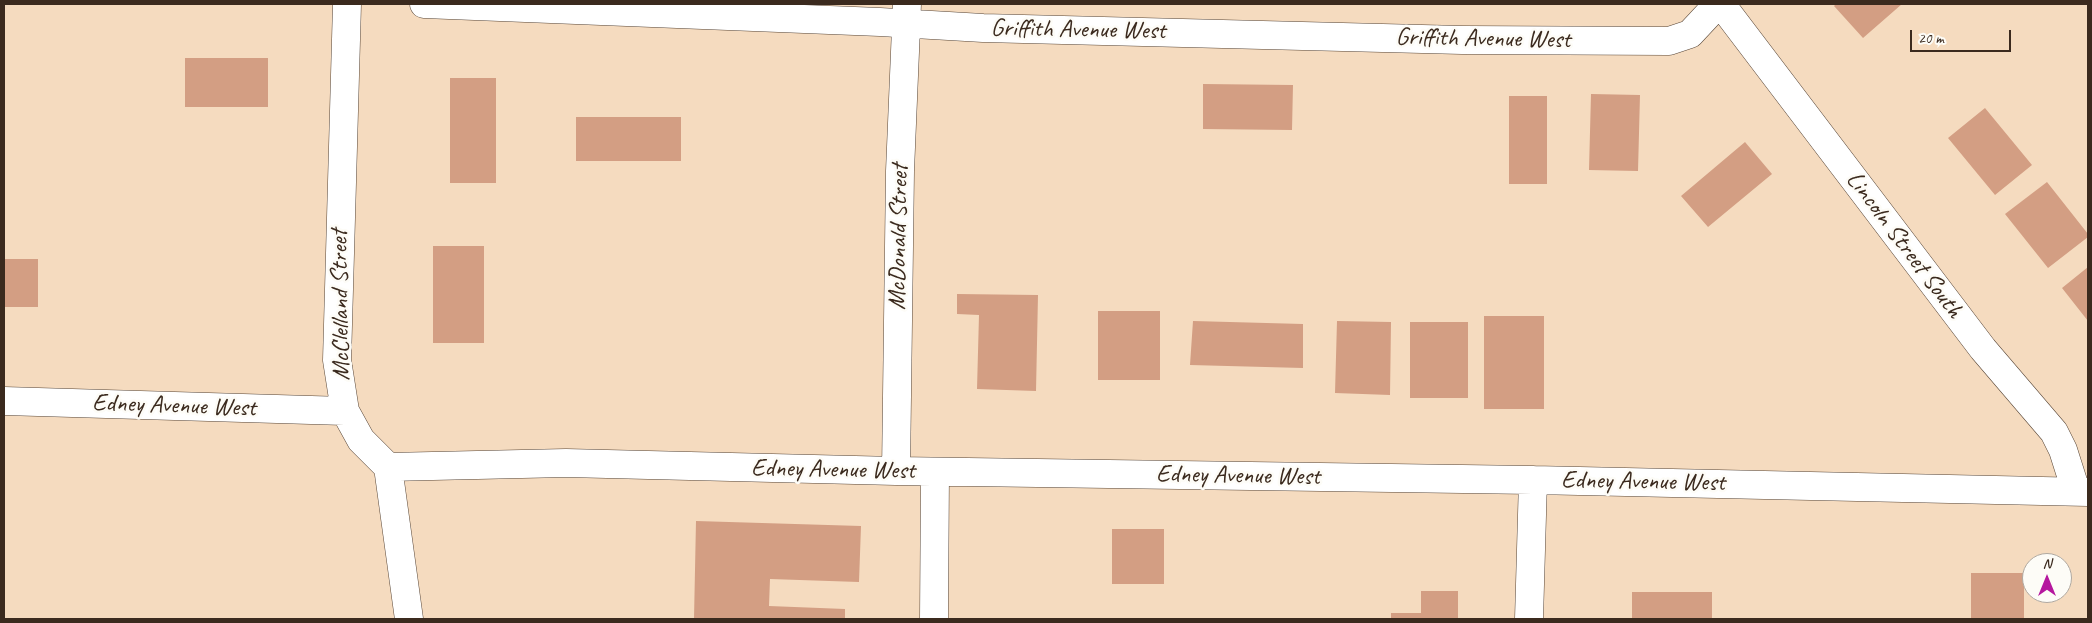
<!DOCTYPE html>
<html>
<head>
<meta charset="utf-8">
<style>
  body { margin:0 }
  #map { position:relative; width:2092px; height:623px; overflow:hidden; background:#f5dbbf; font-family:Caveat,sans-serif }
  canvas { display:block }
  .frame { position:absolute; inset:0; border:5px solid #3b2a1e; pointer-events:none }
  .north { position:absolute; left:2022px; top:553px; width:50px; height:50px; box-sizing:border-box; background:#fdfcf7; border:1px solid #afa8a0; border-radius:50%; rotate:0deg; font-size:14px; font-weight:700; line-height:20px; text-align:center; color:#3b2a1e }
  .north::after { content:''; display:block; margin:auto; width:18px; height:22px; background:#b5179e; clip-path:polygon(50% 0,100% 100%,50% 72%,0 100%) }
  .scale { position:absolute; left:1910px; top:30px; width:101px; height:22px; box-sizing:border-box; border:2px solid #3b2a1e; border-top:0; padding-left:6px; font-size:15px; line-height:18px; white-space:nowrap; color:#3b2a1e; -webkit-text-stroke:4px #fdfcf7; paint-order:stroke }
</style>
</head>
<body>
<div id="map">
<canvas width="2092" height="623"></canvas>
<div class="frame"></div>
<div class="north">N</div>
<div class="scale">20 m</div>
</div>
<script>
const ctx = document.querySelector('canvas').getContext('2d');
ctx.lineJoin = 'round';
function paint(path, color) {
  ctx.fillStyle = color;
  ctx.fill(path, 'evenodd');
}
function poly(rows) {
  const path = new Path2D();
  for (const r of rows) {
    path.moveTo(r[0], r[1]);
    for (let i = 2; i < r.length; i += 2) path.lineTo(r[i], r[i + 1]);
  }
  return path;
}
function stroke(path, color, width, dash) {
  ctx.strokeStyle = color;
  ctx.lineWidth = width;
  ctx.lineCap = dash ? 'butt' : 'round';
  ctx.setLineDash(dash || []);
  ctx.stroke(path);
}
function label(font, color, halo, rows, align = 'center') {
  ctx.font = font + ' Caveat,sans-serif';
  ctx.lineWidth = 5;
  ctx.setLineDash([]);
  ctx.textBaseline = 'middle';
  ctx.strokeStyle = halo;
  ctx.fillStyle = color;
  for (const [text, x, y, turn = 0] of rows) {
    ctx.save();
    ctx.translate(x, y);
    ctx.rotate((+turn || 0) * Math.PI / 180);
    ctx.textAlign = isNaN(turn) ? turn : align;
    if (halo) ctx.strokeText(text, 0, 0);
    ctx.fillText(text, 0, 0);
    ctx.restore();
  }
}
paint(poly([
  [1836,4,1902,4,1863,38,1834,6],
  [185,58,268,58,268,107,185,107],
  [450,78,496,78,496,183,450,183],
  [1203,84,1293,85,1292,130,1203,129],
  [1591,94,1640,95,1638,171,1589,170],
  [1509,96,1547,96,1547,184,1509,184],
  [1985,108,2032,165,1995,195,1948,138],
  [576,117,681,117,681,161,576,161],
  [1745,142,1772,174,1708,227,1681,196],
  [2047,182,2088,234,2088,237,2048,268,2005,214],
  [433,246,484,246,484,343,433,343],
  [4,259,38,259,38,307,4,307],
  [2088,267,2088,321,2062,288],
  [957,294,1038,295,1036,391,977,389,979,315,957,314],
  [1098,311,1160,311,1160,380,1098,380],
  [1484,316,1544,316,1544,409,1484,409],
  [1193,321,1303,324,1303,368,1190,365],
  [1337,321,1391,322,1390,395,1335,393],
  [1410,322,1468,322,1468,398,1410,398],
  [696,521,861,526,859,582,770,579,769,606,845,609,845,619,694,619],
  [1112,529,1164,529,1164,584,1112,584],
  [1971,573,2024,573,2024,619,1971,619],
  [1421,591,1458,591,1458,619,1391,619,1391,613,1421,613],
  [1632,592,1712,592,1712,619,1632,619]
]), '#d39e83');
const street = poly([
  [347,4,337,360,345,411,361,440,388,467,409,619],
  [424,4,880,22,983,28,1462,40,1669,41,1690,34,1718,4],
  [1721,4,1983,349,2054,432,2063,450,2076,491],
  [4,401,345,411],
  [388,467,566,463,896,471,1533,480,2088,492],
  [896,471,900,171,907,4],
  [934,619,935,472],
  [1529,619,1533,480]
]);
stroke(street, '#574536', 29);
stroke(street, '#fff', 28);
label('25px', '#3b2a1e', '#fdfcf7', [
  ["Griffith Avenue West",1078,30,1],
  ["Griffith Avenue West",1483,39,1],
  ["McDonald Street",899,237,-89],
  ["Lincoln Street South",1904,245,53],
  ["McClelland Street",341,305,-91],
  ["Edney Avenue West",174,406,2],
  ["Edney Avenue West",833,470,1],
  ["Edney Avenue West",1238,476,1],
  ["Edney Avenue West",1643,482,1]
]);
</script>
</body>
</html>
